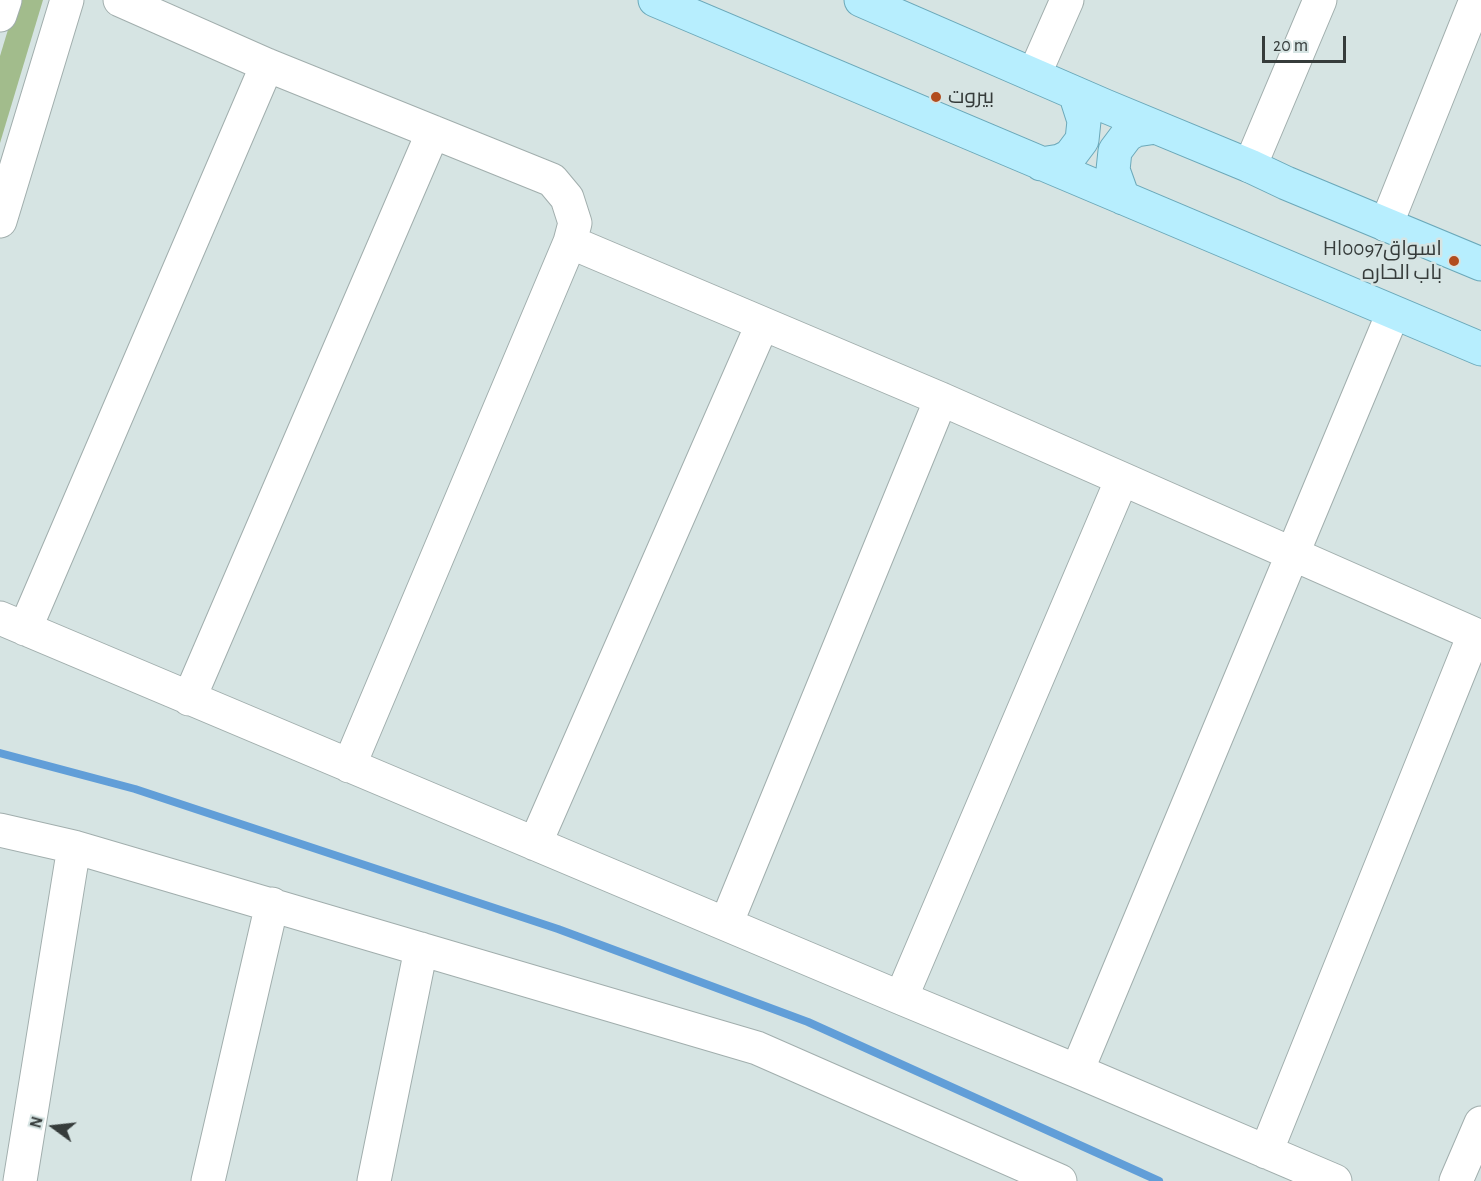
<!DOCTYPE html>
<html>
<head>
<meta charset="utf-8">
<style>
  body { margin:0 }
  #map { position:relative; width:1481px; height:1181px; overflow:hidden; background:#d6e4e3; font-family:"Alegreya Sans",sans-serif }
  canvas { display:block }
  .north { position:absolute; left:24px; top:1097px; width:60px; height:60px; -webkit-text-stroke:4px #d6e4e3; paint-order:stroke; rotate:285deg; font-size:16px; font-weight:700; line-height:24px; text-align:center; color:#363c3b }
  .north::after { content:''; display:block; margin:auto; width:21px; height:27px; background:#363c3b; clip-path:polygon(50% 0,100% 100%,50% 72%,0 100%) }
  .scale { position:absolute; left:1262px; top:36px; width:84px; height:27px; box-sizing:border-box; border:3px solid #363c3b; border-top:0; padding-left:8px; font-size:18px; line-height:21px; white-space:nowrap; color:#363c3b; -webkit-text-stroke:4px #d6e4e3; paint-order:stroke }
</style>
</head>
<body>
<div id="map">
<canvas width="1481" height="1181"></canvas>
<div class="north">N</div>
<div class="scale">20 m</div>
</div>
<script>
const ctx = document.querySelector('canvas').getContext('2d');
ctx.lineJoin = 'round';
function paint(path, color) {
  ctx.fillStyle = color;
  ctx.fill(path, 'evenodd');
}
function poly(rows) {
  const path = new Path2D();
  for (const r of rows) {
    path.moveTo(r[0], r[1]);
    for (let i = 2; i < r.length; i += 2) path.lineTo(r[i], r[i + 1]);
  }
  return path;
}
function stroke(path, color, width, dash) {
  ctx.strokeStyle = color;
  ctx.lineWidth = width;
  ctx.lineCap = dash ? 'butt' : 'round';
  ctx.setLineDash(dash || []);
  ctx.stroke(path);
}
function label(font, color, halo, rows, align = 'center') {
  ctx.font = font + ' "Alegreya Sans",Cairo,sans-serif';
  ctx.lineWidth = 5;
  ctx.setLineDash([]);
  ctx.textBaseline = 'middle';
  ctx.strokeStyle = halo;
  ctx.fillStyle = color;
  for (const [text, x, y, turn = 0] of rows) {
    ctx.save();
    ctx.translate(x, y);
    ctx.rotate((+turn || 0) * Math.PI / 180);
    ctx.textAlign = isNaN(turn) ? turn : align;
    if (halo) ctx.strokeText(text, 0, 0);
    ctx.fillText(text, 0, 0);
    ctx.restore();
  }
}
paint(poly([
  [17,0,43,0,0,143,0,56]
]), '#a2bc8c');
stroke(poly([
  [0,753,135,789,558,929,808,1022,1159,1181]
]), '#619ed8', 8);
const minor = poly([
  [120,0,267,65,552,180,567,198,575,223,570,242,349,766],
  [0,15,5,0],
  [1034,75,1067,0],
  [1250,166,1320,0],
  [0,221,67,0],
  [1386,225,1476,0],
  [570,242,941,399,1481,637],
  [0,618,901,998,1077,1071,1335,1181],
  [25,629,267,65],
  [189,699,433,132],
  [0,830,74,847,757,1048,1060,1181],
  [535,844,762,325],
  [726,924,941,399],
  [901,998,1122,479],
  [1077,1071,1393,313],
  [1266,1152,1474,635],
  [20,1181,74,847],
  [208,1181,272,904],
  [374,1181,421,949],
  [1456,1181,1481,1123]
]);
const major = poly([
  [655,0,1481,349],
  [861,0,1105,106,1250,166,1286,183,1481,264],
  [1041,164,1060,161,1070,156,1082,140,1084,121,1075,93],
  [1123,198,1113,170,1115,151,1127,135,1136,130,1156,127]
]);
stroke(minor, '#a1aead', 35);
stroke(major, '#6ba8b9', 35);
stroke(minor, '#fff', 33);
stroke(major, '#b7eefe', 33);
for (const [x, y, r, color] of [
  [936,97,6,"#b24d1f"],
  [1454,261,6,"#b24d1f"]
]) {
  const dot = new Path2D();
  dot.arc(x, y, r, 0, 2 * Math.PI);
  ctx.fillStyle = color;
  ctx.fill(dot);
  stroke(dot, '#d6e4e3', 2);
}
label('21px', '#363c3b', '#d6e4e3', [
  ["بيروت",948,97],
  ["Hl0097اسواق",1442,249,"right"],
  ["باب الحاره",1442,273,"right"]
], 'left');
</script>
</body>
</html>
